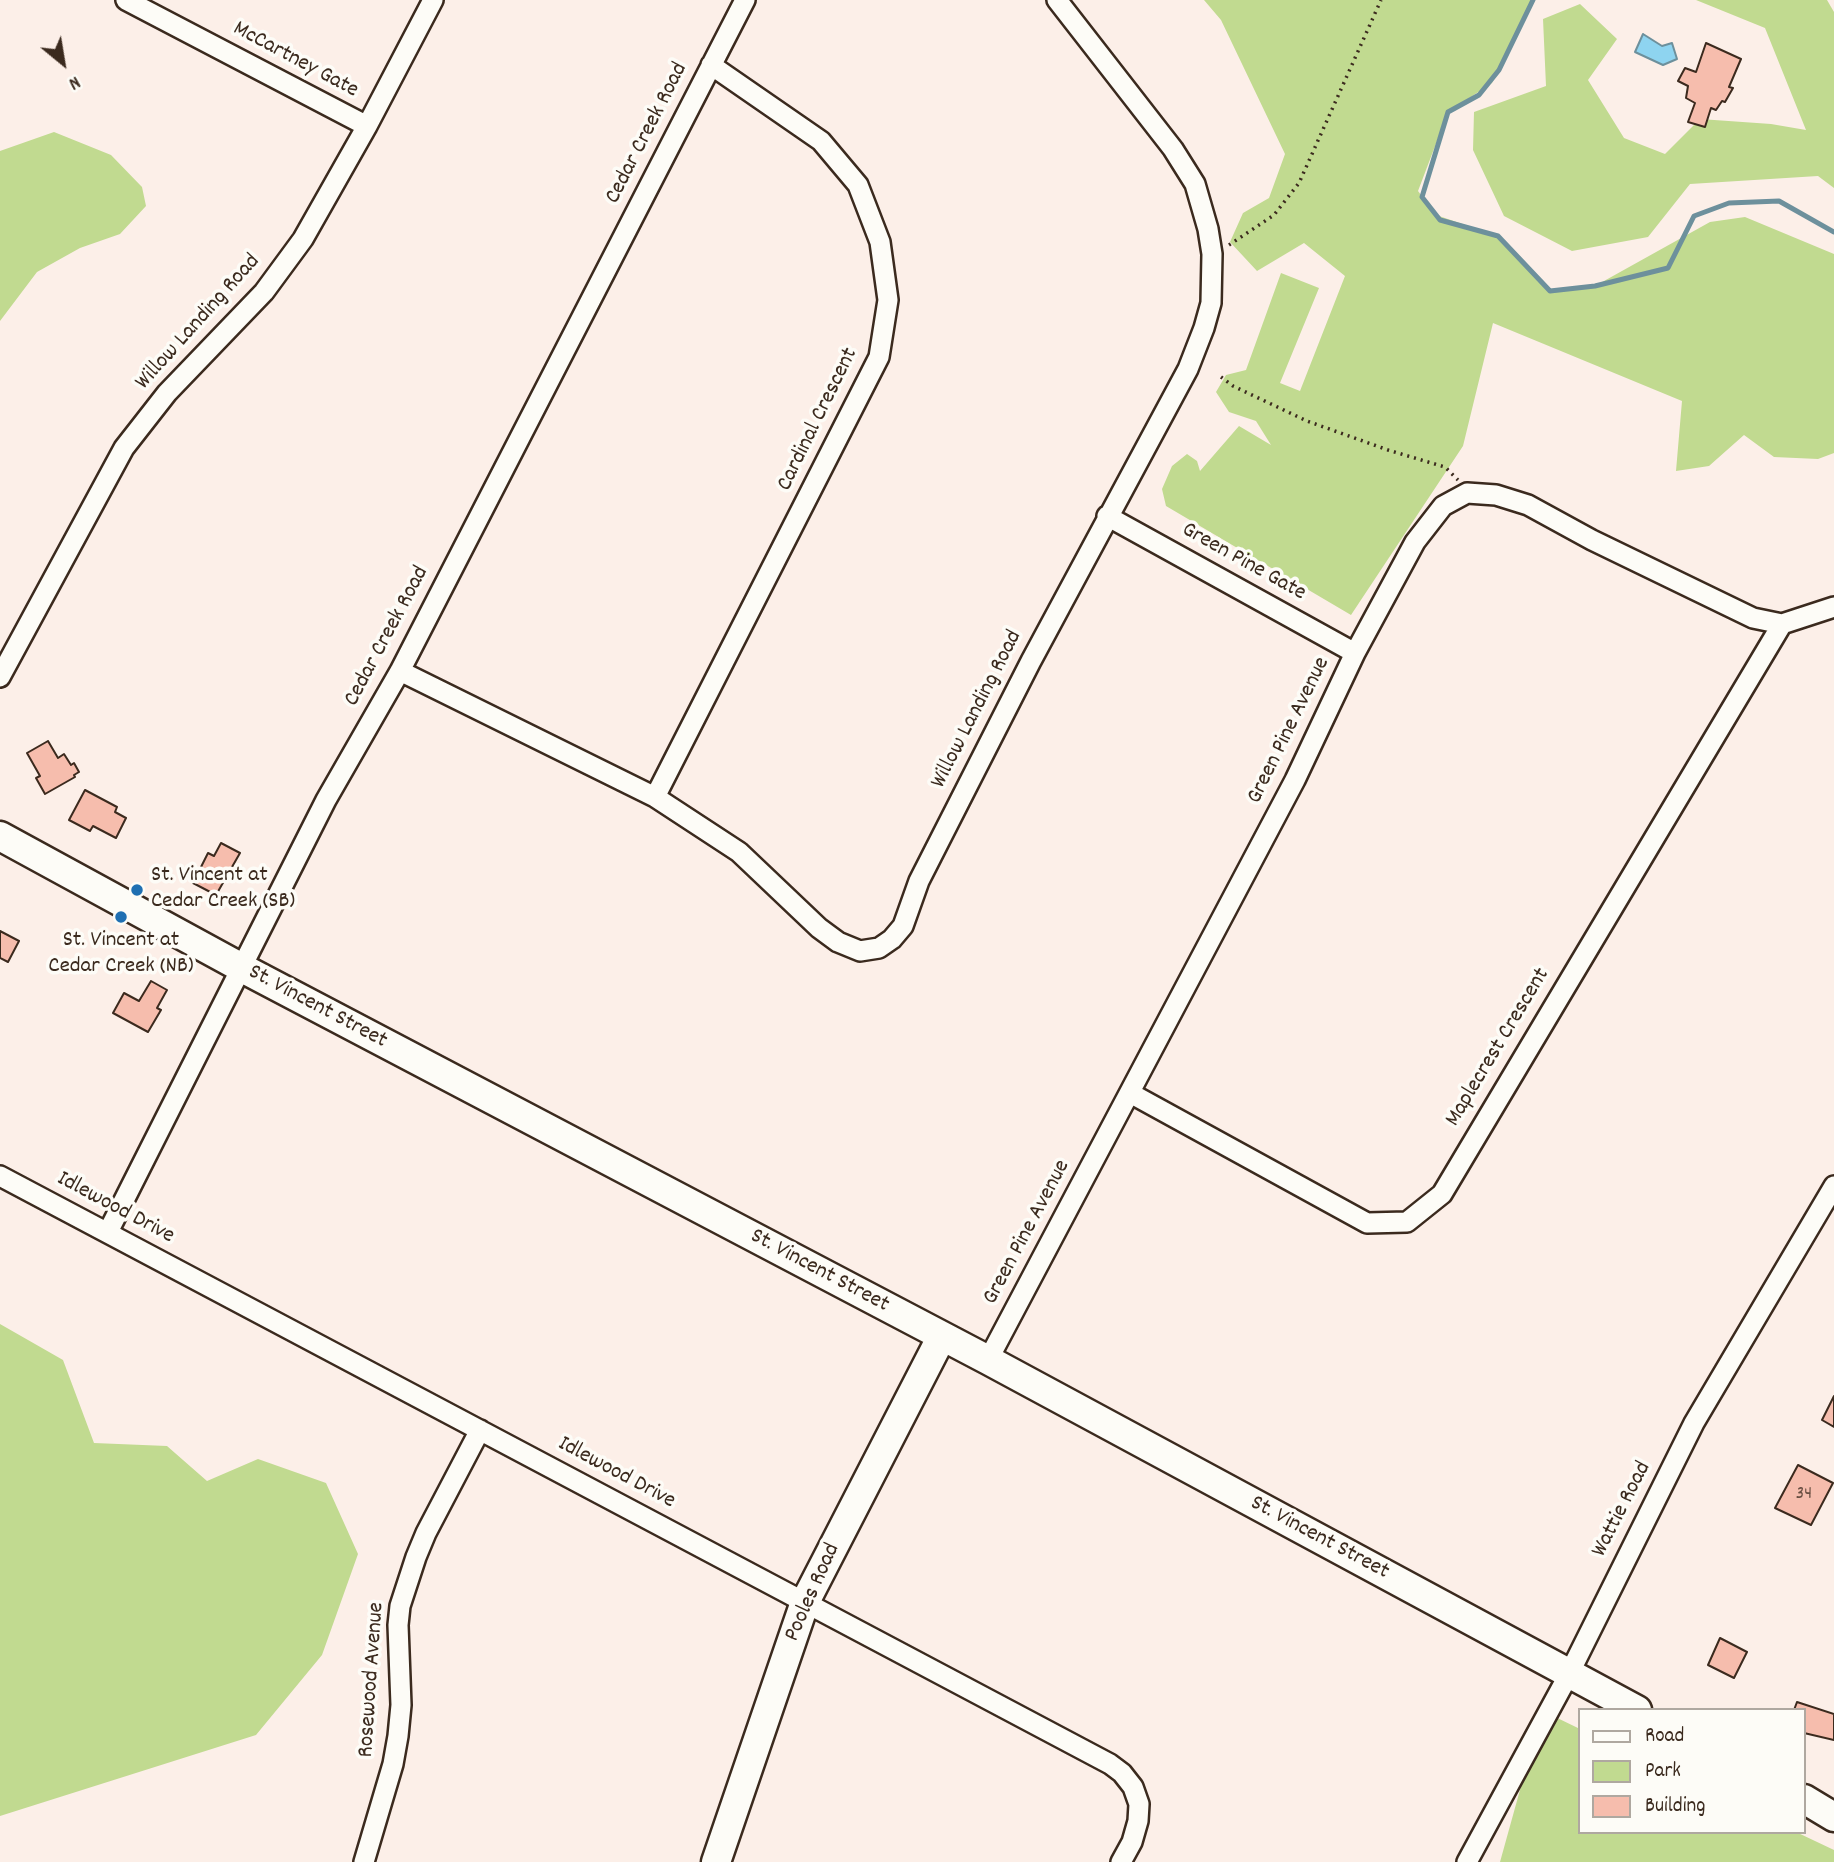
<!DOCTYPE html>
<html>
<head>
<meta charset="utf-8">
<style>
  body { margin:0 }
  #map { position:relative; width:1834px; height:1862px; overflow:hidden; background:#fcefe8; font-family:Dekko,sans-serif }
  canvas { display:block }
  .legend { position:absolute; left:1578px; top:1708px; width:228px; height:126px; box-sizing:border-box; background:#fdfcf7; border:2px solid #afa8a0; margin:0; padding:9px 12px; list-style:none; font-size:21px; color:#3b2a1e }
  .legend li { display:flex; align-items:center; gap:14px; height:35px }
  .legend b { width:35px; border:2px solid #afa8a0 }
  .north { position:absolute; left:28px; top:28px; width:70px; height:70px; -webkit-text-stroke:5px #fdfcf7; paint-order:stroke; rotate:150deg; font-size:19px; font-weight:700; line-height:28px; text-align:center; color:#3b2a1e }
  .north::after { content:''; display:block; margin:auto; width:24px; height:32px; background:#3b2a1e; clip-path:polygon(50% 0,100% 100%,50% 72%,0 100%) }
</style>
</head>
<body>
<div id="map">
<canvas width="1834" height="1862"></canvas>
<ul class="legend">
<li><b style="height:9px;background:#fdfcf7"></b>Road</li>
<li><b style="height:19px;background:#c1da90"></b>Park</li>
<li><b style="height:19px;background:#f6bdad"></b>Building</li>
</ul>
<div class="north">N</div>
</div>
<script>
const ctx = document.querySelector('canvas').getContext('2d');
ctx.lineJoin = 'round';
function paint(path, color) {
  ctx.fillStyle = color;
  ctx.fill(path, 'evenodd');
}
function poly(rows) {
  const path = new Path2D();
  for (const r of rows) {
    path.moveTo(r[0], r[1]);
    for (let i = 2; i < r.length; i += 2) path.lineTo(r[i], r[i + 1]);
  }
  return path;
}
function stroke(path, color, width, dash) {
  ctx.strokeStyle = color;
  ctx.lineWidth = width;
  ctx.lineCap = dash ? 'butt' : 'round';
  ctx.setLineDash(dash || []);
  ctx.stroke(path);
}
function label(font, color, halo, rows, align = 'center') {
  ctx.font = font + ' Dekko,sans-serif';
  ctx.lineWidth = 7;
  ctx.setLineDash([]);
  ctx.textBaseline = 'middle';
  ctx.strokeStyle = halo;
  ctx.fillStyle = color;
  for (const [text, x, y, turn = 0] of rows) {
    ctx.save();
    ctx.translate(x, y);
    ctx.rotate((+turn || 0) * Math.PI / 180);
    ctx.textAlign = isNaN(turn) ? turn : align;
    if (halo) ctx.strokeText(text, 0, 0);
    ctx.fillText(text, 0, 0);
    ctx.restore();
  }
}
paint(poly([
  [1204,0,1533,0,1492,83,1448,112,1418,191,1436,215,1498,236,1550,291,1595,286,1710,222,1745,217,1834,254,1834,453,1818,459,1774,457,1744,435,1709,466,1676,471,1682,401,1493,323,1463,446,1351,615,1166,506,1162,489,1172,466,1187,454,1197,461,1200,471,1239,426,1271,445,1256,421,1229,412,1216,392,1226,375,1246,370,1281,273,1319,288,1280,383,1300,391,1345,276,1304,243,1257,271,1230,242,1243,213,1269,198,1285,154,1221,20],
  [1696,0,1827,0,1834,12,1834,188,1818,176,1690,184,1648,237,1572,251,1504,216,1473,150,1474,112,1546,86,1543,19,1580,4,1617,39,1588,80,1624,138,1665,154,1700,119,1771,124,1806,130,1765,28],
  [54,132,111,155,142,187,146,206,120,234,80,248,37,272,0,321,0,151],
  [0,1324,63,1360,94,1443,167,1446,207,1481,258,1459,326,1483,358,1554,322,1655,256,1735,0,1816],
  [1547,1713,1580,1729,1580,1832,1796,1832,1834,1850,1834,1862,1500,1862,1528,1761]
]), '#c1da90');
const water = poly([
  [1643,34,1662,46,1672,43,1677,59,1663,65,1635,52,1643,34]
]);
paint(water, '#8ed4f0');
stroke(water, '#6d909c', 2);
stroke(poly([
  [1533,0,1499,70,1479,95,1448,112,1422,197,1440,220,1498,236,1550,291,1595,286,1668,268,1694,216,1729,203,1779,201,1834,232]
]), '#6d909c', 5);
const building = poly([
  [1706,43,1741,59,1729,87,1733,88,1725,102,1722,101,1716,110,1711,108,1705,127,1688,122,1695,103,1686,98,1688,86,1678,81,1685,68,1696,72,1706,43],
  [48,741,58,758,64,754,71,765,74,763,79,772,74,775,75,777,45,794,36,778,40,776,27,753,48,741],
  [85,790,117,807,115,812,126,818,116,838,93,826,90,831,69,820,85,790],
  [221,843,240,853,216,895,193,883,208,853,214,856,221,843],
  [0,931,19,941,8,962,0,958,0,931],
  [151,981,167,990,157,1008,161,1010,148,1032,113,1013,124,993,139,1001,151,981],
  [1834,1396,1834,1427,1822,1420,1834,1396],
  [1798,1465,1833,1483,1811,1525,1775,1508,1798,1465],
  [1720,1638,1747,1652,1734,1678,1708,1665,1720,1638],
  [1797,1702,1834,1714,1834,1740,1804,1733,1804,1710,1794,1710,1797,1702]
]);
paint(building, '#f6bdad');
stroke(building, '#3b2a1e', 2);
const street = poly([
  [126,0,367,126],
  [1107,516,1355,653],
  [400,671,655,797,739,852,819,928,838,942,860,951,879,948,892,939,903,926,919,881,1031,661,1188,369,1204,328,1211,303,1212,254,1208,229,1195,184,1173,149,1057,0],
  [0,677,124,448,167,393,264,292,303,239,367,126,433,0],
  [655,797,879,357,888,300,880,242,858,185,821,141,711,65],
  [1130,1093,1367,1223,1407,1222,1442,1194,1782,624],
  [0,1176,1110,1764,1122,1773,1133,1787,1139,1804,1138,1821,1132,1842,1121,1862],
  [108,1232,326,800,400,671,745,0],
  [988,1360,1295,780,1355,653,1415,542,1443,506,1467,493,1496,495,1528,505,1592,540,1753,618,1782,624,1834,607],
  [364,1862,393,1764,398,1736,401,1705,398,1625,400,1606,416,1557,426,1533,480,1430],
  [1467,1862,1569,1674,1694,1423,1834,1186]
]);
const secondary = poly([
  [0,836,242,968,988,1360,1637,1710],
  [1804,1799,1834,1817],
  [716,1862,805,1602,942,1336]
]);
stroke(street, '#3b2a1e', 24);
stroke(secondary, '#3b2a1e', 33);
stroke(poly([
  [1229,245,1274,215,1299,183,1381,0],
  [1221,377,1233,386,1307,421,1388,450,1445,467,1458,480]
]), '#3b2a1e', 3.5, [2, 5]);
stroke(street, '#fdfcf7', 19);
stroke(secondary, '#fdfcf7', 28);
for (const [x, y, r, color] of [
  [137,890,7,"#1f6fb2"],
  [121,917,7,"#1f6fb2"]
]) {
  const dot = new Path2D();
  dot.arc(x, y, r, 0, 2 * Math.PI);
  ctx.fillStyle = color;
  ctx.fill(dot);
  stroke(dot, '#fdfcf7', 2.5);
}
label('19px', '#6a4f42', null, [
  ["34",1804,1495]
]);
label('23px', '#3b2a1e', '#fdfcf7', [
  ["McCartney Gate",295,61,28],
  ["Cedar Creek Road",648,134,-63],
  ["Willow Landing Road",199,323,-48],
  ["Cardinal Crescent",819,420,-64],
  ["Green Pine Gate",1243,563,29],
  ["Cedar Creek Road",388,637,-62],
  ["Willow Landing Road",978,710,-63],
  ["Green Pine Avenue",1290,731,-64],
  ["St. Vincent Street",317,1008,28],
  ["Maplecrest Crescent",1499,1048,-59],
  ["Idlewood Drive",115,1209,28],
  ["Green Pine Avenue",1028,1233,-62],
  ["St. Vincent Street",819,1272,28],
  ["Idlewood Drive",616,1474,28],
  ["Wattie Road",1623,1510,-63],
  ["St. Vincent Street",1319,1539,28],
  ["Pooles Road",814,1593,-66],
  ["Rosewood Avenue",373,1680,-86]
]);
label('23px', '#3b2a1e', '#fdfcf7', [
  ["St. Vincent at",151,877],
  ["Cedar Creek (SB)",151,903],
  ["St. Vincent at",121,942,"center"],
  ["Cedar Creek (NB)",121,968,"center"]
], 'left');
</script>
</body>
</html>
